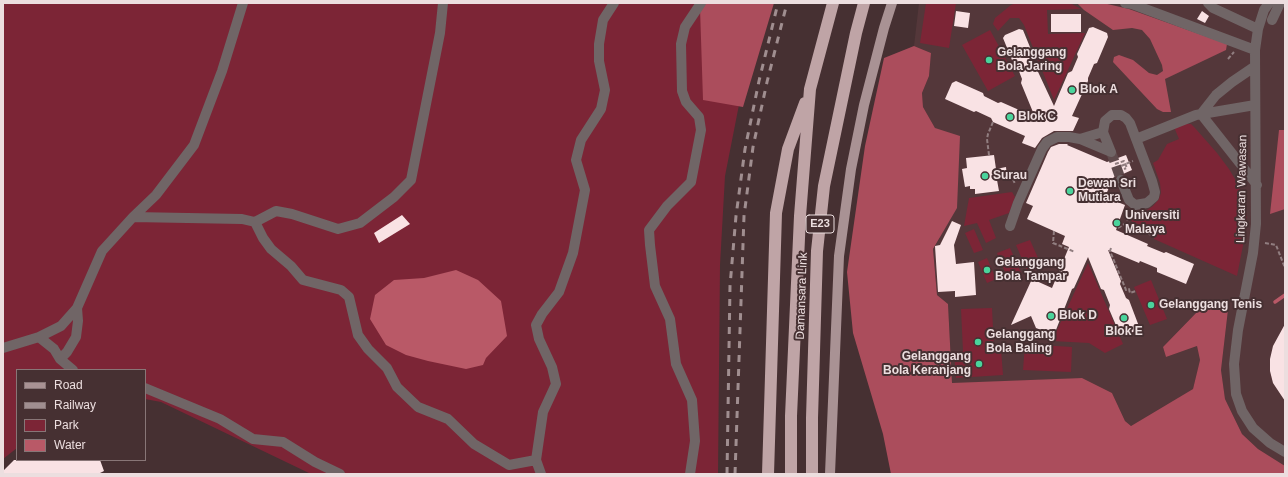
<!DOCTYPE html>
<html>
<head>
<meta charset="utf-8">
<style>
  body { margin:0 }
  #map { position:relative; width:1288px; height:477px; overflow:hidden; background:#463032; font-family:Arial,sans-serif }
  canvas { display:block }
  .frame { position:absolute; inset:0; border:4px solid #ecdedf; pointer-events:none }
  .legend { position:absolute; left:16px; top:369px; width:130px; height:92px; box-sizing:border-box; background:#463032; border:1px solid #887677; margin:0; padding:5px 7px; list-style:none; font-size:12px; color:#ecdedf }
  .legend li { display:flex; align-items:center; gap:8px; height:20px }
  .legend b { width:20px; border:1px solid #887677 }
</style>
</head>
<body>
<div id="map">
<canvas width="1288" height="477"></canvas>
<div class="frame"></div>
<ul class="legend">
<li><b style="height:5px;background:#a99294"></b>Road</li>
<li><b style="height:5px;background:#a08e90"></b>Railway</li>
<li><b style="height:11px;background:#7c2536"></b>Park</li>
<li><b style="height:11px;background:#b95967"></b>Water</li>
</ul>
</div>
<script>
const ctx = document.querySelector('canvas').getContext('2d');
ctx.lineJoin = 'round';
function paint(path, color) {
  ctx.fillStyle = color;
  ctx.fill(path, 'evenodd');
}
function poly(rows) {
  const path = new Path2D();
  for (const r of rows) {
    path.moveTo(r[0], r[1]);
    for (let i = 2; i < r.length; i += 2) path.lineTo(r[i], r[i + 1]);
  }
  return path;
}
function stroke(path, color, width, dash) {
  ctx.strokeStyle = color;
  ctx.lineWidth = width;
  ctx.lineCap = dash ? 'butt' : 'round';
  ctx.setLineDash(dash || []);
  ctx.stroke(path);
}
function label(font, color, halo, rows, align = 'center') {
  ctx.font = font + ' Arial,sans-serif';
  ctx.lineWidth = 4;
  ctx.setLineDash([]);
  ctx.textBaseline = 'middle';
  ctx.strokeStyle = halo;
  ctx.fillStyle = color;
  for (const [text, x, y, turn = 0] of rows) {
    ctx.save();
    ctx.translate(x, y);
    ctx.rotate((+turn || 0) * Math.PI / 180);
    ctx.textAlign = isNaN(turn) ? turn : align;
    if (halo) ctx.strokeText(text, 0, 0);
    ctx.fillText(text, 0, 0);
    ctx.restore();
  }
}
paint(poly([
  [919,3,1285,3,1285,466,1258,449,1242,434,1225,399,1221,370,1228,311,1197,312,1163,347,1166,357,1197,346,1200,360,1193,389,1131,426,1125,421,1112,393,1082,378,952,384,948,304,937,295,933,249,940,238,935,128,923,107,922,93,929,76,931,53,914,46]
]), '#54373a');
paint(poly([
  [3,3,759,3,725,176,720,265,718,474,311,474,161,402,145,399,145,370,17,370,17,448,3,459],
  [926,3,956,3,949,48,920,43],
  [1016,3,1070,3,1081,9,1047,10,1048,34,1085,33,1054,100,1024,25,1019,18,1010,18,998,31,993,24,995,18,1011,5],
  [990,30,1015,76,988,91,962,45],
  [1186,124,1191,124,1195,128,1217,153,1229,169,1239,186,1243,198,1247,215,1246,230,1237,276,1154,239,1154,234,1150,229,1131,221,1137,211,1147,210,1153,206,1159,199,1161,193,1160,183,1153,163,1158,160,1167,144,1179,139,1174,127],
  [1012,192,1015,197,1009,213,989,220,996,238,986,243,977,223,964,226,969,198],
  [974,229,983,250,974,253,965,233],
  [1030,240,1042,267,1028,273,1016,245],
  [1010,248,1022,275,1009,281,997,253],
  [987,258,996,279,987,283,978,262],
  [1088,263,1123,344,1105,353,1089,343,1052,341],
  [1151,280,1167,319,1150,325,1134,287],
  [992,308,994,349,1001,349,1003,375,956,378,954,352,963,351,961,309],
  [1025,344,1072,347,1071,372,1023,370]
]), '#7c2536');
paint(poly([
  [706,3,774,3,743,107,703,100,700,8],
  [1077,3,1103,3,1129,9,1227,44,1226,50,1165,79,1171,112,1163,112,1157,109,1113,62,1114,57,1119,55,1133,60,1149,73,1157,75,1163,71,1162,65,1150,39,1142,30,1132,28,1113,30,1084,10],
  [914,46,931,53,929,76,922,93,923,107,935,128,960,136,957,208,933,249,937,295,948,304,952,383,1082,378,1112,393,1125,421,1131,426,1193,389,1200,360,1197,346,1166,357,1163,347,1197,312,1214,306,1228,310,1221,370,1225,399,1242,434,1258,449,1285,466,1285,474,891,474,883,434,853,333,847,272,865,146,884,58],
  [1279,130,1285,130,1285,209,1270,214]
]), '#ab4d5c');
paint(poly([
  [456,270,478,280,501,301,507,336,486,358,483,365,466,369,428,361,406,355,386,345,370,319,375,295,394,280,424,278]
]), '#b95967');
stroke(poly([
  [1275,302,1285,295]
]), '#b95967', 3.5);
paint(poly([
  [956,11,970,13,968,28,954,26],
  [1202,11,1209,16,1205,23,1197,19],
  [1051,14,1081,14,1081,32,1051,32],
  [1093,27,1107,33,1108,37,1097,63,1094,64,1088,78,1088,81,1072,116,1079,118,1073,131,1054,131,1042,138,1035,148,1022,143,1025,136,993,122,991,118,976,111,974,112,945,99,952,83,956,81,983,93,984,96,998,103,1001,102,1035,117,1021,83,1022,79,1017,66,1014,65,1003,38,1005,35,1019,29,1023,30,1034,57,1032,59,1054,106,1068,73,1072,71,1078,57,1077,54,1089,28],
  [1059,144,1068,144,1067,145,1107,162,1126,155,1132,170,1123,174,1118,174,1113,178,1105,197,1125,205,1116,230,1148,244,1147,246,1164,253,1166,252,1194,264,1186,284,1157,272,1157,268,1140,261,1139,263,1108,250,1121,281,1120,284,1126,298,1129,300,1140,329,1121,337,1109,309,1110,305,1104,290,1101,289,1088,257,1074,288,1072,289,1054,335,1036,328,1031,316,1011,325,1032,279,1052,288,1069,247,1062,244,1065,236,1027,219,1033,206,1026,203,1048,152,1051,147],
  [994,155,996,169,1006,167,1007,178,997,180,999,191,975,194,975,189,970,189,970,186,965,187,962,169,967,168,966,158],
  [402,215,410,224,379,243,374,233],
  [952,221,961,225,954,245,956,264,974,262,976,295,955,297,955,291,938,292,935,246,940,245],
  [1285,324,1285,401,1273,383,1270,371,1270,359,1273,346],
  [14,460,100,460,104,471,98,474,3,474,3,471]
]), '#f9e2e4');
stroke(poly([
  [1111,152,1121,180]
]), '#5f4a4c', 10, [10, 5]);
stroke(poly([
  [1228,59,1234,52],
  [989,155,987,139,988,134,993,122],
  [1115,164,1124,161,1127,168,1124,169],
  [1121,166,1133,161],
  [1006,173,1010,172,1015,184],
  [1126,223,1137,226,1151,235],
  [1118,228,1126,223,1130,215],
  [1054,231,1053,243,1075,252],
  [1265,243,1276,245,1285,268],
  [1111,248,1110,251,1126,290,1129,289,1130,293,1136,291]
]), '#917e80', 2, [4, 2]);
stroke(poly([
  [1125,3,1132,4,1255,50],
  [1208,3,1213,8,1258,29],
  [1269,3,1264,10,1258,29,1255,50,1256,224,1253,253,1238,330,1234,364,1236,394,1242,411,1253,428,1270,443,1285,452],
  [1272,20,1280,3],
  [1254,67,1232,82,1216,95,1201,114,1257,185],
  [1103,132,1111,152],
  [1080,139,1103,132,1105,121,1112,115,1121,115,1126,118,1130,123,1152,181,1155,192,1154,197,1147,203,1135,205,1129,200,1121,180],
  [1136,139,1196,115,1255,105],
  [133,217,242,219,255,222,263,238,271,249,291,266,303,280,341,290,349,297,358,335,368,349,387,368,397,387,418,407,448,419,474,444,509,465,536,460],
  [255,222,276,211,292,214,338,229,360,223,394,197,411,180,440,33,443,3],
  [1010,226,1018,203,1042,149,1047,142,1057,137,1069,137,1080,139,1111,152],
  [39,337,54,349,60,359,73,370],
  [3,348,39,337,61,326,77,308,102,251,133,217,156,195,194,145,222,71,243,3],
  [60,359,67,352,76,337,78,321,77,308],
  [145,388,220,419,253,439,283,442,315,462,340,474],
  [541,474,536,460,543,412,556,384,552,367,539,339,536,325,542,314,559,292,573,253,585,190,576,160,581,140,601,109,605,90,599,61,599,44,603,20,614,3],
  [690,474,695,441,692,400,676,364,670,319,655,286,650,245,649,230,667,206,691,182,701,130,699,117,686,102,682,91,681,44,685,27,701,3]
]), '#706566', 10);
stroke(poly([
  [830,474,839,256,851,169,864,105,884,28,892,3]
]), '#a99294', 10);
stroke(poly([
  [768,474,776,213,788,149,805,103],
  [791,474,791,416,800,216,810,89,833,3],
  [812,474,812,418,817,251,824,186,856,33,864,3]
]), '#bfa4a6', 12);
stroke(poly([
  [727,474,730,286,736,216,745,149,759,81,778,3],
  [735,474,744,216,753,147,767,82,787,3]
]), '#a08e90', 3, [7, 7]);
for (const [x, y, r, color] of [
  [989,60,4,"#4ad49c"],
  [1072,90,4,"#4ad49c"],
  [1010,117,4,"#4ad49c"],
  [985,176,4,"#4ad49c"],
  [1070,191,4,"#4ad49c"],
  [1117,223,4,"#4ad49c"],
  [987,270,4,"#4ad49c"],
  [1151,305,4,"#4ad49c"],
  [1051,316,4,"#4ad49c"],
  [1124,318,4,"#4ad49c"],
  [978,342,4,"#4ad49c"],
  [979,364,4,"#4ad49c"]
]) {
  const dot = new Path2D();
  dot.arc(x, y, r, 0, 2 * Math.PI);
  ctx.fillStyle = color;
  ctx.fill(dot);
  stroke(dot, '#463032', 1.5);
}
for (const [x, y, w] of [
  [820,224,28]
]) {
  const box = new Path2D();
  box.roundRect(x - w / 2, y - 9, w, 18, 3);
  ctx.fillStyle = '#463032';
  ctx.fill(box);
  stroke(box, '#ecdedf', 1);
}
label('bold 11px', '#ecdedf', null, [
  ["E23",820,224]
]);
label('bold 12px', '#ecdedf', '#463032', [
  ["Gelanggang",997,53],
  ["Bola Jaring",997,67],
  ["Blok A",1080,90],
  ["Blok C",1018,117],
  ["Surau",993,176],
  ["Dewan Sri",1078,184],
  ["Mutiara",1078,198],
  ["Universiti",1125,216],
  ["Malaya",1125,230],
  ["Gelanggang",995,263],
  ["Bola Tampar",995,277],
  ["Gelanggang Tenis",1159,305],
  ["Blok D",1059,316],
  ["Blok E",1124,332,"center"],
  ["Gelanggang",986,335],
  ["Bola Baling",986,349],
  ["Gelanggang",971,357,"right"],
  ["Bola Keranjang",971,371,"right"]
], 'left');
label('12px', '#ecdedf', '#463032', [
  ["Lingkaran Wawasan",1242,189,-89],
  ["Damansara Link",802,296,-88]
]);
</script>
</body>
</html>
